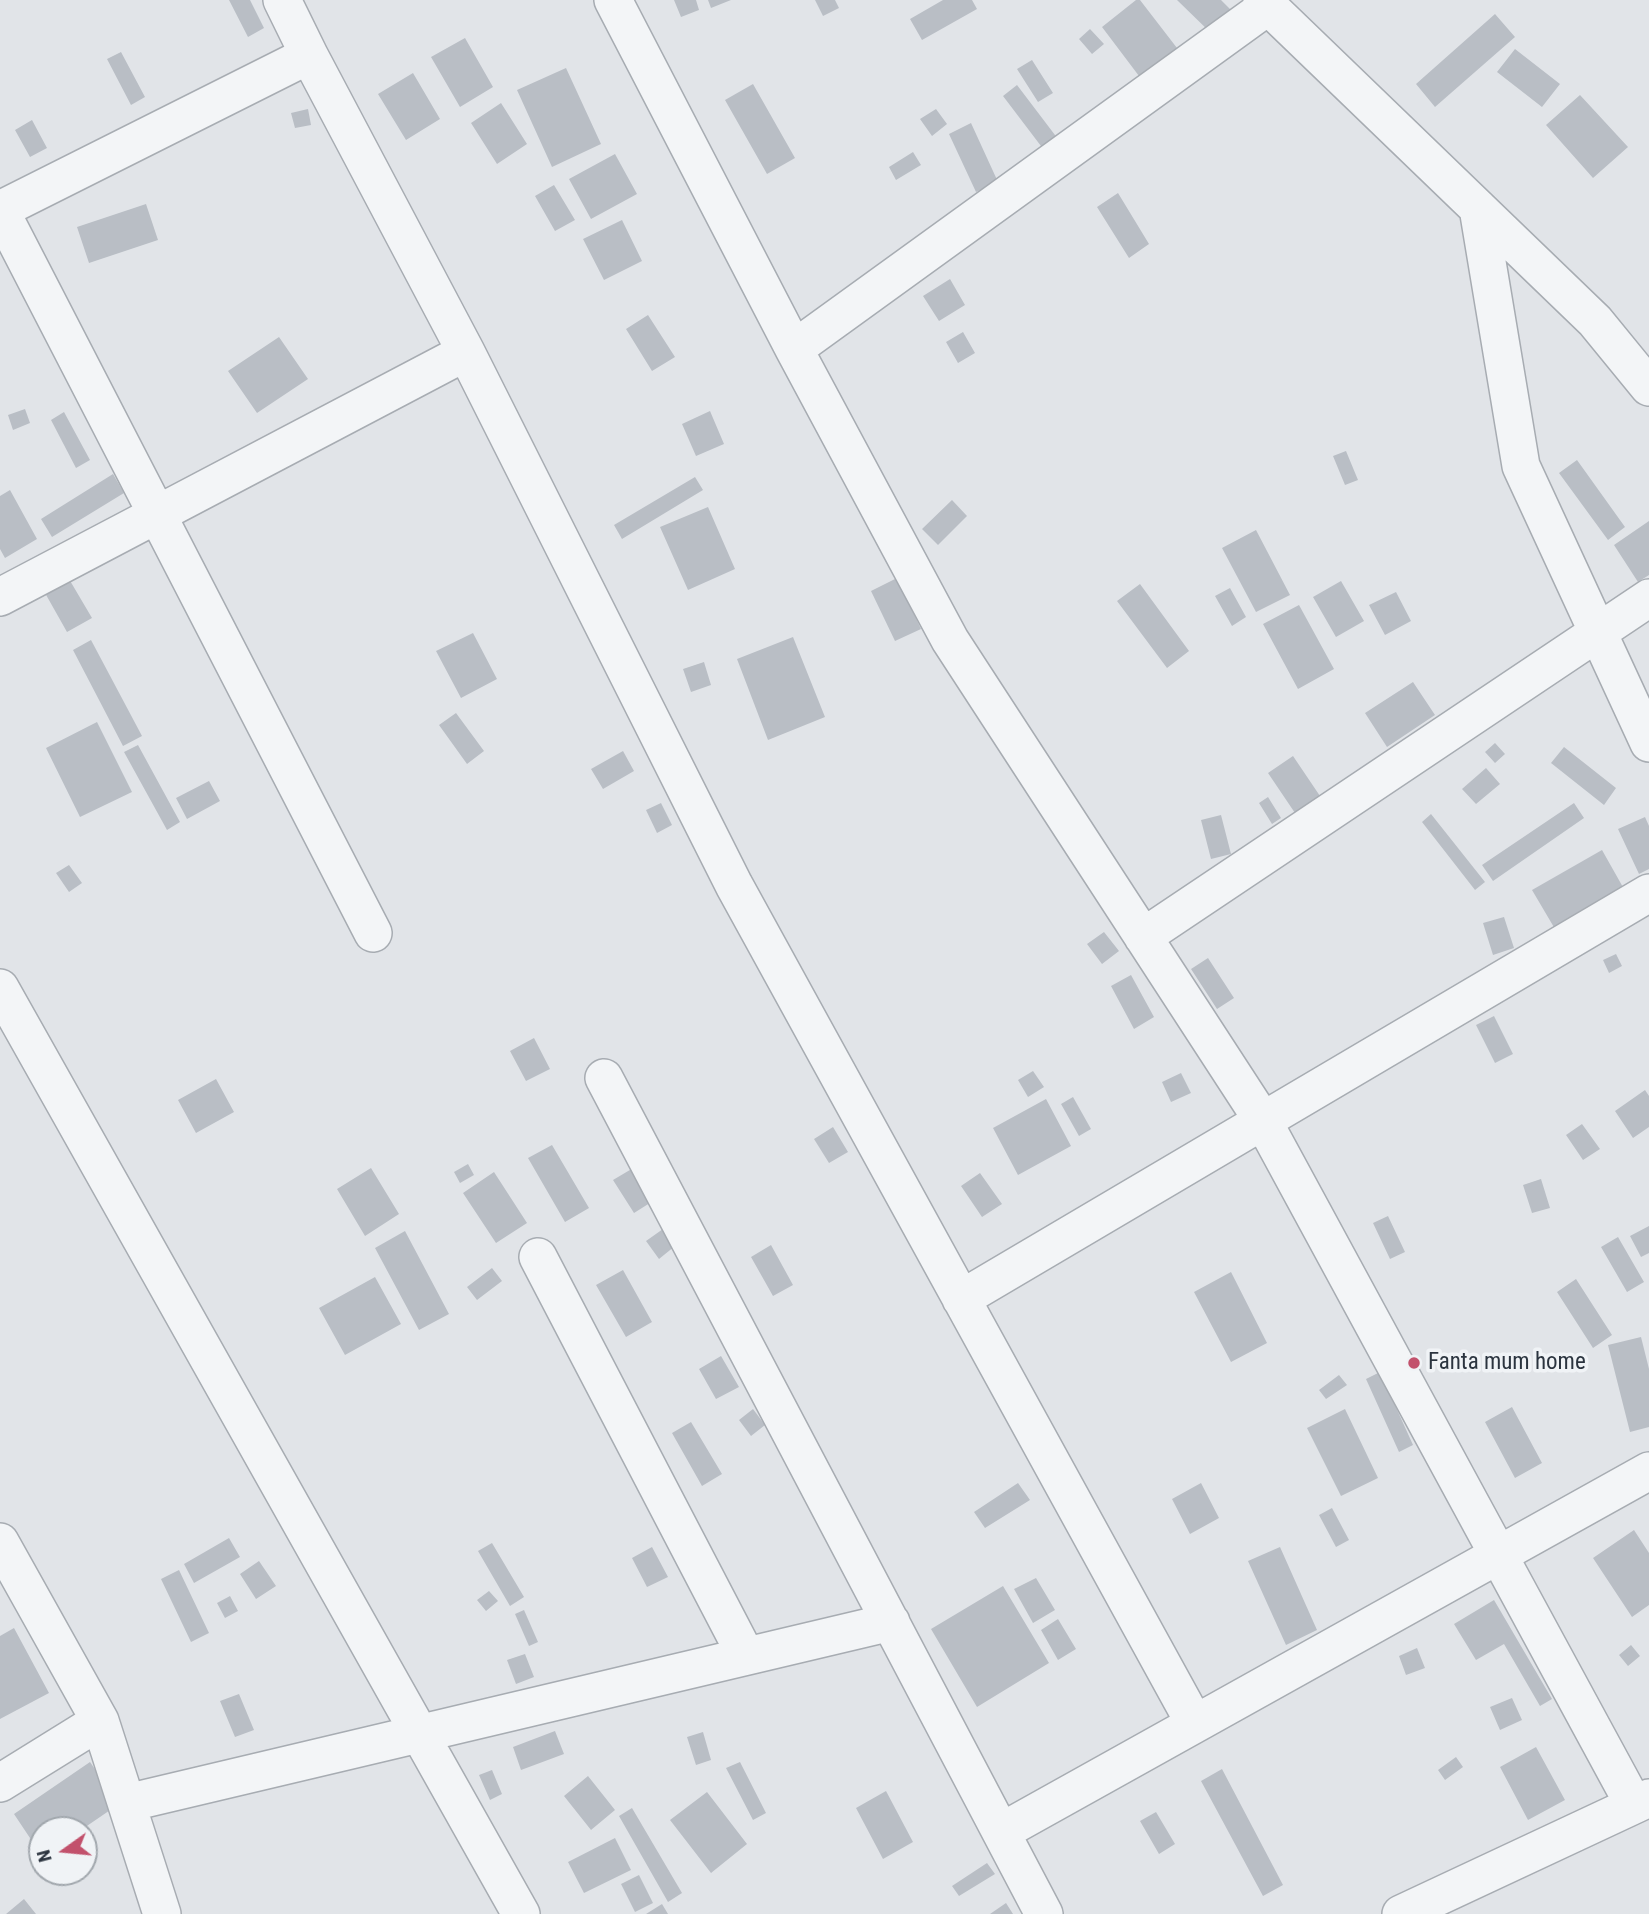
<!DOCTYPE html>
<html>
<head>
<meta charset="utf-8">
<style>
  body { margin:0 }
  #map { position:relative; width:1649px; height:1914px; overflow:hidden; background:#e1e4e8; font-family:"Roboto Condensed",sans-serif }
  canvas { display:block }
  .north { position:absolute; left:28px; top:1816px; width:70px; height:70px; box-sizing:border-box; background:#f0f3f6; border:2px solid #a1a7ad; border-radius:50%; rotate:255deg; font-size:19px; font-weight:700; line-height:28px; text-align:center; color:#2b343f }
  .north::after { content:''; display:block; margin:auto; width:24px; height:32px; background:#c2516c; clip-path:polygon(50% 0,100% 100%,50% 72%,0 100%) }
</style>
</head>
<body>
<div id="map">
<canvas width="1649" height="1914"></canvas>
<div class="north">N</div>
</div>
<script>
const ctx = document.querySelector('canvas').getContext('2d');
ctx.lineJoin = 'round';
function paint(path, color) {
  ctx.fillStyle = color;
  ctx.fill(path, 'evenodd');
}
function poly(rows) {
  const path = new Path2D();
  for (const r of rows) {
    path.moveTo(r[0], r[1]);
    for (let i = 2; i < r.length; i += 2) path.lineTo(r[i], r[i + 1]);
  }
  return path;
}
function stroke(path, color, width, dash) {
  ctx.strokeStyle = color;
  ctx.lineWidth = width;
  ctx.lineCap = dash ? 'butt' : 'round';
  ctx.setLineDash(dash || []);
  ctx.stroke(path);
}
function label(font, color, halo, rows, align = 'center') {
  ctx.font = font + ' "Roboto Condensed",sans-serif';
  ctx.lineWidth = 7;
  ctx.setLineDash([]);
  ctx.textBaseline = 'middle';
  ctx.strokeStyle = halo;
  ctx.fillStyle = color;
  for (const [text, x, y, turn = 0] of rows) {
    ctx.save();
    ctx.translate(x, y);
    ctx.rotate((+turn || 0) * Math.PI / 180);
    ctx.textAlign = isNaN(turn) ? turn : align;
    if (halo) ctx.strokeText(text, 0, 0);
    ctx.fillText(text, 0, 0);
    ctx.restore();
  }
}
paint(poly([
  [229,0,250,0,264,28,248,37],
  [674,0,696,0,699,10,681,17],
  [708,0,731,0,711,8],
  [815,0,835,0,839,8,823,16],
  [943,0,972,0,977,9,922,40,910,19],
  [1136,0,1140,0,1177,48,1139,76,1102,27],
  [1177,0,1221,0,1235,14,1214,36],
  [1495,14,1515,37,1435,107,1416,84],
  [1090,29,1104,44,1092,54,1079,39],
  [465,38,493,87,460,107,431,57],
  [1515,49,1560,84,1542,107,1497,72],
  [121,52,145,97,131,105,107,59],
  [1032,60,1053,93,1038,102,1017,69],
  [566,68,601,144,552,167,517,90],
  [413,73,440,119,406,140,378,94],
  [753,84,795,158,767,174,725,100],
  [1017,85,1058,139,1044,150,1003,96],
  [1580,95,1628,147,1593,178,1546,125],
  [501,103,527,144,497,164,471,123],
  [308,109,311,125,295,128,291,113],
  [936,109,947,124,932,136,920,119],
  [32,120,47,148,30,157,15,130],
  [971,123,998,182,976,192,949,134],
  [913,152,921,165,896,180,889,167],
  [615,154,637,194,591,219,569,179],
  [554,185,575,220,555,231,535,196],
  [1118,193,1149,244,1129,258,1097,207],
  [146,204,158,240,89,263,77,227],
  [622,220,642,261,604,280,583,239],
  [950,279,965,305,939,321,923,296],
  [648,315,675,357,652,371,626,329],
  [963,332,975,353,958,363,946,342],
  [279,337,308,379,257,413,228,371],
  [25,409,30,423,13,430,8,415],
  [710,411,724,444,696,456,682,424],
  [64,412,90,460,76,468,51,420],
  [1346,451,1358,480,1345,485,1333,456],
  [1577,460,1625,527,1608,540,1559,473],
  [113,474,124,493,52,537,41,519],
  [695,477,703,490,622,539,614,525],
  [10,490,37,539,5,558,0,549,0,496],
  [952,500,967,516,938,545,922,529],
  [708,507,735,569,688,590,660,527],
  [1649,521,1649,575,1638,582,1614,545],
  [1256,530,1290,595,1256,612,1222,548],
  [897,578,921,629,895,641,871,591],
  [69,579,92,618,67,632,45,593],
  [1341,581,1364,621,1336,637,1313,597],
  [1140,584,1189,651,1167,668,1117,601],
  [1230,588,1246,617,1232,626,1215,596],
  [1396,592,1411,621,1385,635,1369,605],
  [1299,605,1334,669,1298,689,1263,624],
  [473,633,497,679,461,698,436,651],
  [793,637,825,717,768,740,737,659],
  [91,640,142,736,123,746,73,650],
  [704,662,711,685,691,692,683,669],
  [1413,682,1435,715,1387,747,1365,713],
  [456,713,484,751,467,764,439,725],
  [97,722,132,792,80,817,46,748],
  [1495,743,1505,754,1495,763,1485,752],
  [138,745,180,822,167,830,124,752],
  [1564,747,1616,788,1604,805,1551,763],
  [623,751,634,771,603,789,591,769],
  [1293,756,1320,796,1295,813,1268,773],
  [1486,768,1500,784,1476,804,1462,789],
  [209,781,220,801,187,819,176,798],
  [1268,797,1281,818,1272,824,1259,803],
  [661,803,672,825,657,833,646,810],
  [1574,803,1584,818,1493,881,1482,865],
  [1431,814,1485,882,1475,890,1422,822],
  [1221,815,1231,854,1211,859,1201,820],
  [1645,817,1649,826,1649,869,1639,874,1618,829],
  [1602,850,1624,889,1555,929,1532,890],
  [69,865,82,883,69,892,56,873],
  [1504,917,1514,948,1493,955,1483,923],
  [1104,932,1119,951,1102,964,1087,944],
  [1616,954,1622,966,1609,973,1603,960],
  [1208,958,1234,998,1217,1009,1191,969],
  [1131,975,1154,1017,1134,1029,1111,986],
  [1494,1016,1513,1054,1495,1063,1476,1025],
  [534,1038,550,1069,526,1081,510,1051],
  [1033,1071,1044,1087,1028,1097,1018,1080],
  [1181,1073,1191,1093,1171,1102,1162,1082],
  [216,1079,234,1112,196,1133,178,1100],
  [1645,1090,1649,1096,1649,1127,1633,1138,1615,1111],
  [1073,1097,1091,1129,1079,1136,1061,1104],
  [1046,1099,1071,1146,1018,1175,993,1128],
  [1582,1124,1600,1149,1583,1160,1566,1135],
  [833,1127,848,1152,829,1163,814,1139],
  [552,1145,589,1208,565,1222,528,1158],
  [468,1164,474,1175,460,1183,454,1172],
  [640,1164,661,1196,634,1213,613,1180],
  [371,1168,399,1214,365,1236,337,1189],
  [494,1172,527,1223,496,1243,463,1193],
  [980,1173,1002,1204,982,1217,961,1186],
  [1541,1179,1550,1208,1532,1213,1523,1185],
  [1388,1216,1405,1252,1390,1259,1373,1223],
  [1649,1226,1649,1253,1641,1257,1630,1236],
  [663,1229,675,1246,659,1259,646,1241],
  [405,1231,449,1314,419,1330,375,1248],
  [1618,1237,1644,1282,1627,1292,1601,1247],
  [771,1245,793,1285,773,1296,751,1257],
  [492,1268,502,1281,477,1300,467,1287],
  [623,1270,652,1322,626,1337,596,1285],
  [1231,1272,1267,1343,1231,1362,1194,1292],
  [375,1277,401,1324,345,1355,319,1308],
  [1576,1279,1612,1335,1593,1348,1557,1292],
  [1641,1337,1649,1369,1649,1427,1630,1432,1608,1345],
  [721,1356,739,1387,716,1399,699,1369],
  [1380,1372,1413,1445,1399,1452,1366,1379],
  [1339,1375,1347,1385,1326,1399,1319,1390],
  [1512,1407,1542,1463,1515,1478,1485,1422],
  [753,1409,765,1425,751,1436,739,1420],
  [1345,1409,1378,1478,1341,1496,1307,1428],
  [691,1422,722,1474,702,1486,672,1433],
  [1018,1483,1030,1500,985,1528,974,1512],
  [1201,1483,1219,1518,1190,1534,1172,1499],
  [1332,1508,1349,1540,1336,1547,1319,1515],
  [1634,1530,1649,1553,1649,1605,1632,1617,1593,1558],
  [229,1538,240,1557,194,1583,184,1564],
  [492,1543,524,1597,510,1606,478,1551],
  [652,1547,668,1577,647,1587,632,1558],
  [1280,1547,1317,1630,1286,1645,1248,1561],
  [259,1561,276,1586,256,1599,240,1574],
  [179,1570,209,1633,191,1642,161,1579],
  [1036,1578,1055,1610,1033,1623,1014,1589],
  [1003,1586,1049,1663,977,1707,931,1629],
  [489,1591,498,1601,486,1611,477,1600],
  [230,1596,238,1611,225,1618,217,1603],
  [1494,1600,1552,1699,1540,1706,1504,1644,1476,1660,1454,1624],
  [524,1610,538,1642,529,1646,515,1614],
  [1058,1619,1076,1649,1058,1660,1041,1630],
  [14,1628,49,1693,0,1719,0,1636],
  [1631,1645,1640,1656,1628,1666,1619,1655],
  [1417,1648,1425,1668,1406,1675,1399,1656],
  [525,1654,534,1677,516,1684,507,1660],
  [239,1694,254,1730,235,1737,220,1701],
  [1512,1698,1522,1720,1500,1730,1490,1707],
  [555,1731,564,1754,521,1770,513,1747],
  [703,1732,711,1760,696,1765,687,1737],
  [1536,1747,1565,1800,1528,1820,1500,1767],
  [1456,1757,1463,1767,1445,1780,1438,1770],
  [90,1762,119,1804,81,1830,42,1830,42,1856,14,1814],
  [740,1762,766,1813,753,1820,726,1768],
  [1222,1769,1283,1885,1263,1896,1201,1781],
  [492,1770,502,1794,490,1800,479,1775],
  [588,1776,615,1810,591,1830,564,1796],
  [886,1791,913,1842,883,1859,856,1808],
  [707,1792,747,1844,711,1873,670,1820],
  [632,1808,682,1893,668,1902,619,1816],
  [1156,1812,1175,1844,1159,1854,1140,1821],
  [615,1838,631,1870,584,1893,568,1862],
  [987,1863,995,1874,959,1896,952,1886],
  [639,1875,653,1903,635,1912,621,1884],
  [24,1899,36,1914,6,1914],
  [1006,1903,1013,1914,990,1914],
  [662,1904,668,1914,646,1914]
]), '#b9bec5');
const minor = poly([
  [282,0,309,55,466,352,734,885,1195,1724],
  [613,0,794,349,950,640,1263,1121,1634,1805],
  [1262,0,1595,321,1649,387],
  [1478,208,1521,466,1649,743],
  [0,210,373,933],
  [0,210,309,55],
  [794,349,1268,6],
  [0,597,466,352],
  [1143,937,1649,598],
  [0,988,521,1914],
  [604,1078,1044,1914],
  [538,1257,746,1656],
  [961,1299,1649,893],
  [0,1542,100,1721,162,1914],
  [0,1783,100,1721],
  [127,1803,891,1622],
  [1001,1832,1649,1471],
  [1401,1914,1649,1798]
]);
stroke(minor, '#a7acb2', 40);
stroke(minor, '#f3f5f7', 37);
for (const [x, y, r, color] of [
  [1414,1363,7,"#c2516c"]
]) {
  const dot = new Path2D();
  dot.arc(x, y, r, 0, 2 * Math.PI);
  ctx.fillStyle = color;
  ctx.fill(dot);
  stroke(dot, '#f0f3f6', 2.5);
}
label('23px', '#2b343f', '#f0f3f6', [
  ["Fanta mum home",1428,1363]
], 'left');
</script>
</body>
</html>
